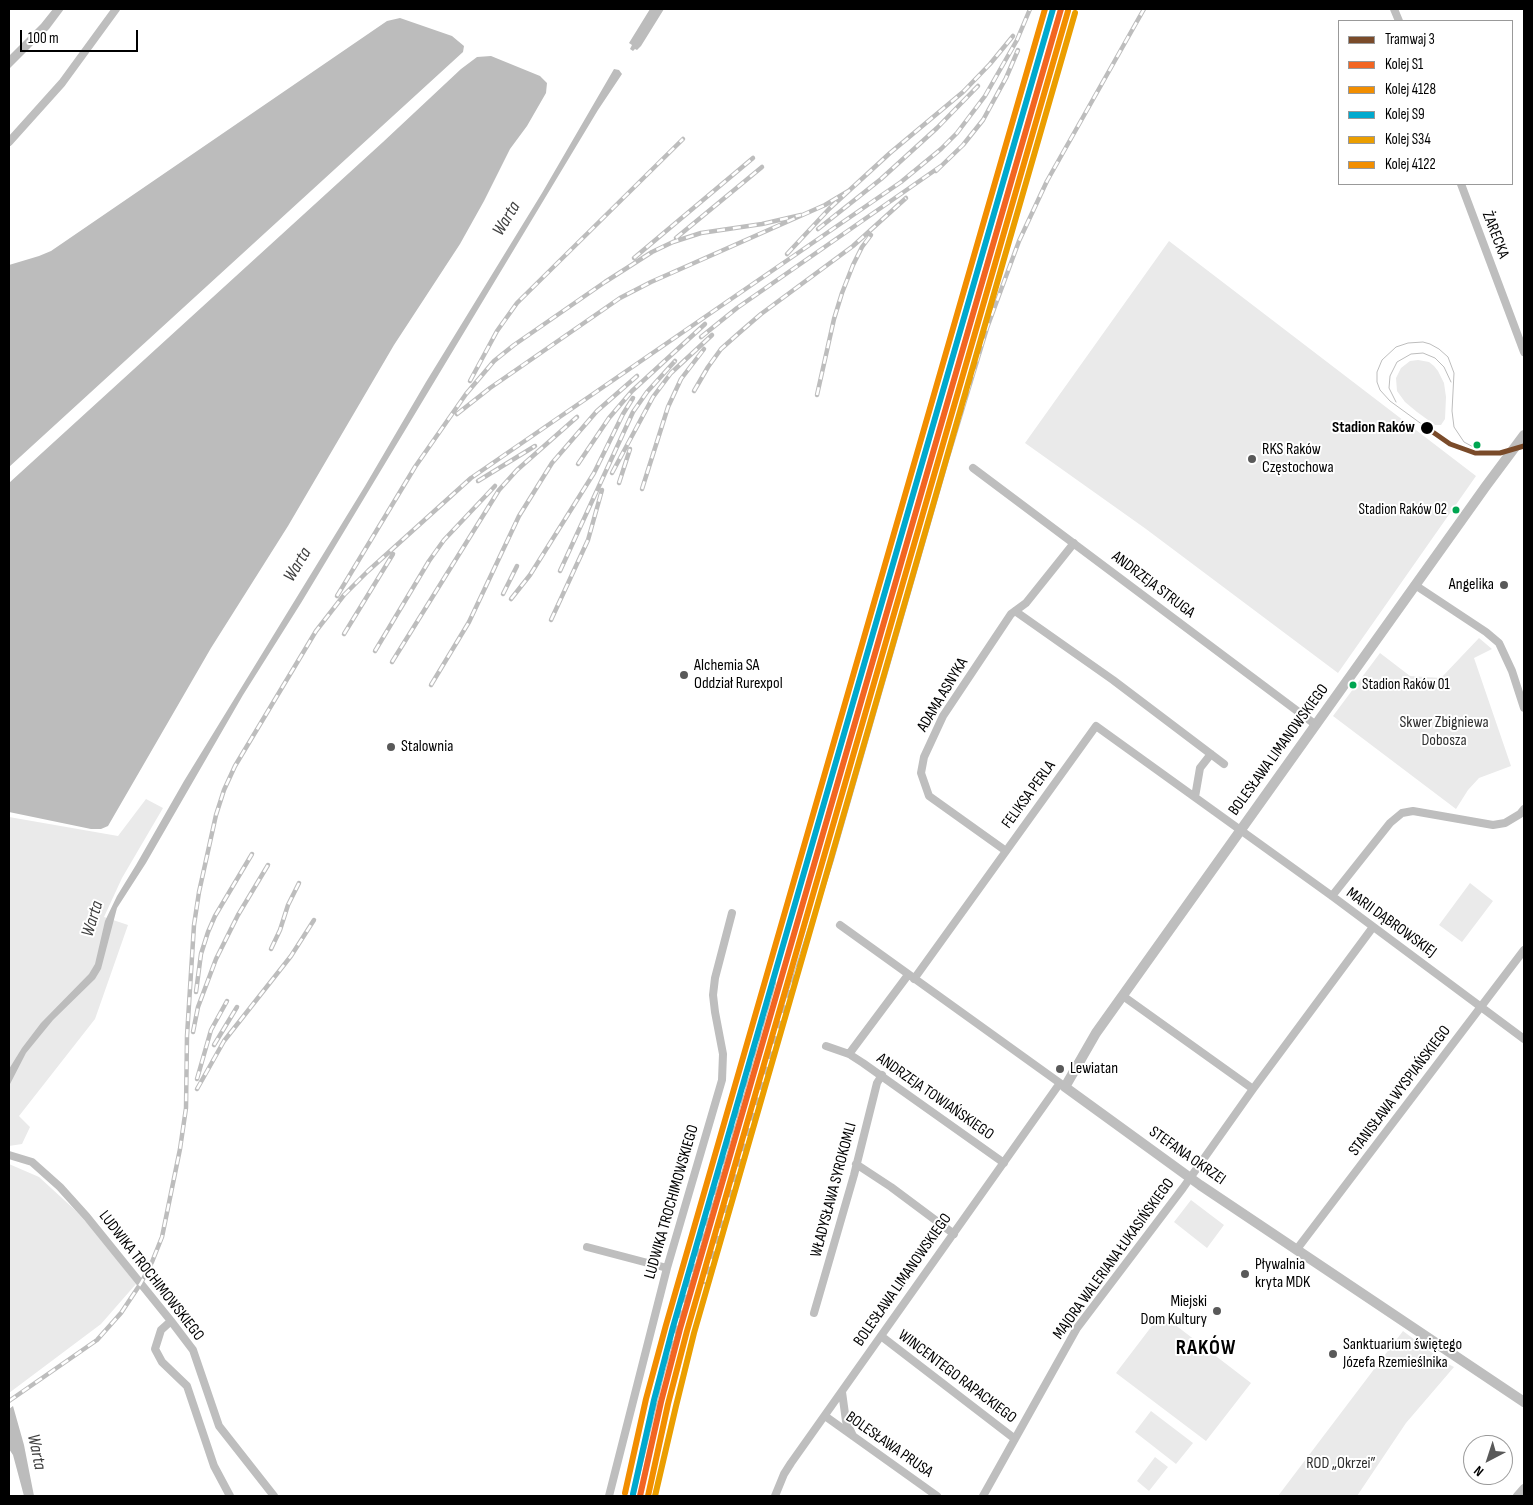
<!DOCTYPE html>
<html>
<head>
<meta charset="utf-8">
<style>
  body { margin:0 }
  #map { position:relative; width:1533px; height:1505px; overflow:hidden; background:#fff; font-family:"Sofia Sans Condensed",sans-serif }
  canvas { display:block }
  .frame { position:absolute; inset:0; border:10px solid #000; pointer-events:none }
  .legend { position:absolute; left:1338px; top:20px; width:175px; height:165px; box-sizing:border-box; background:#fff; border:1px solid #999; margin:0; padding:6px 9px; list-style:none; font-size:15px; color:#000 }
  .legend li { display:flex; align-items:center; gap:10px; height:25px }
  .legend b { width:25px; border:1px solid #999 }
  .north { position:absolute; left:1463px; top:1435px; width:50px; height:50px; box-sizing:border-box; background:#fff; border:1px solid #999; border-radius:50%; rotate:220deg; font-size:14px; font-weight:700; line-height:20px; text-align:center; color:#000 }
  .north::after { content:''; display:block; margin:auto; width:18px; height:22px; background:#595959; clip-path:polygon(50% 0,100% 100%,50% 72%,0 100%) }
  .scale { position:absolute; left:20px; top:30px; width:118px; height:22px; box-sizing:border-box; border:2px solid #000; border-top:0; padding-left:6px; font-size:15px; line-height:18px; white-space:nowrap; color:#000; -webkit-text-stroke:4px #fff; paint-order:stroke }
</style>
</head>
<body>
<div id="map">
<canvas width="1533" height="1505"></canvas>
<div class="frame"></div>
<ul class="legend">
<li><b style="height:6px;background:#7a4b2a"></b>Tramwaj 3</li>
<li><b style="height:6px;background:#f26522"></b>Kolej S1</li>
<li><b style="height:6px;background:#f28e00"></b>Kolej 4128</li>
<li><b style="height:6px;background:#00a9ce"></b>Kolej S9</li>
<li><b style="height:6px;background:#eb9e00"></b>Kolej S34</li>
<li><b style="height:6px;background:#f28e00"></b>Kolej 4122</li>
</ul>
<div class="north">N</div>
<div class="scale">100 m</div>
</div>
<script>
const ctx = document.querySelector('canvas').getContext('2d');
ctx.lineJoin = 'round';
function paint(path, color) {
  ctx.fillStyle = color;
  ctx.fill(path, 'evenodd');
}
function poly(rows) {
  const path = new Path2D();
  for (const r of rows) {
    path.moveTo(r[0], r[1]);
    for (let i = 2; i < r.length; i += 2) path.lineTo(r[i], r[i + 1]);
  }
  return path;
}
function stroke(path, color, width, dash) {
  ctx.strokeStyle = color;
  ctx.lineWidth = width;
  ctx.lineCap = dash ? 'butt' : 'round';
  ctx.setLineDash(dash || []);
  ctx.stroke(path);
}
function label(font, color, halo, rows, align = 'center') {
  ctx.font = font + ' "Sofia Sans Condensed",sans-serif';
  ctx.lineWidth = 4;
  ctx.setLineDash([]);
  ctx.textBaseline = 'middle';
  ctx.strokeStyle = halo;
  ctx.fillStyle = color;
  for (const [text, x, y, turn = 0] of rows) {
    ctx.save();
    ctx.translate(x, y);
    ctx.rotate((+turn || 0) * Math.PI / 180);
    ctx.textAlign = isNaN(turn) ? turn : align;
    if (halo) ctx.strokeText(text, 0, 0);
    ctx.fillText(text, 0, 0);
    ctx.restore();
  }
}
paint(poly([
  [1169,241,1476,476,1338,673,1146,529,1025,443],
  [1418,360,1429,362,1434,366,1438,371,1444,383,1446,397,1445,419,1441,425,1435,425,1417,412,1405,402,1397,391,1396,378,1401,368,1410,361],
  [1479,638,1492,649,1474,658,1511,766,1479,778,1468,790,1456,809,1333,716,1380,653,1410,676,1441,678],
  [146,799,163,808,122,878,104,917,128,925,95,1019,19,1116,30,1127,22,1144,9,1146,9,817,118,836],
  [1470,883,1493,901,1462,942,1439,925],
  [9,1164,39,1177,75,1210,97,1234,136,1284,101,1324,9,1393],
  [1191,1200,1224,1225,1207,1248,1174,1222],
  [1161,1314,1251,1383,1206,1441,1116,1373],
  [1403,1331,1446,1363,1454,1367,1406,1423,1357,1496,1278,1496],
  [1151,1411,1193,1443,1176,1464,1135,1432],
  [1155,1457,1168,1467,1149,1491,1137,1481]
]), '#eaeaea');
paint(poly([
  [53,9,64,9,49,29,9,69,9,56,41,24],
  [650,9,664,9,641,46,637,50,635,49,633,51,630,49,632,45,629,43],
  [400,18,452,36,464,46,463,52,9,467,9,265,39,256,51,251,387,21],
  [491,56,540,76,547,83,546,93,527,126,510,149,484,201,460,244,394,345,288,526,211,648,108,826,101,829,91,829,9,812,9,483,383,142,461,69,477,57],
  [614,69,619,70,622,74,598,110,301,603,243,695,146,863,117,908,101,969,95,979,53,1020,26,1053,9,1086,9,1069,22,1048,41,1023,89,974,95,964,105,921,117,896,136,865,184,781,365,486,426,382,542,193],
  [13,1406,24,1445,34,1496,24,1496,13,1455,9,1449,10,1447,9,1409]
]), '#bcbcbc');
stroke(poly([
  [1394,9,1399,21],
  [9,142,62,83,116,9],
  [1461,184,1524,352],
  [973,468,1316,725],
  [1415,585,1486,632,1499,643,1512,671,1524,708],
  [1015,611,1113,680,1224,764],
  [1195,797,1200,768,1211,754],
  [1006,851,929,796,921,773,924,757,943,716,1011,614,1026,603,1074,543],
  [1332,896,1390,823,1402,813,1413,811,1493,825,1505,823,1520,814,1524,809],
  [840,925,1064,1086],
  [914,979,1096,726,1332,896,1524,1039],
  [1123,996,1253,1089],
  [826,1046,849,1054,863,1063,1004,1163],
  [849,1054,908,975],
  [9,1155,32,1162,60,1187,87,1217,171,1321,193,1350,219,1426,274,1496],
  [856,1164,891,1187,954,1234],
  [587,1247,667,1268],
  [1297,1249,1524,950],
  [814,1313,854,1175,877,1083,882,1075],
  [171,1321,161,1330,155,1349,162,1362,187,1386,214,1466,230,1496],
  [881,1336,1015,1439],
  [842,1392,846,1421,853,1436],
  [825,1416,937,1496],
  [609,1496,667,1268,722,1080,723,1054,715,1012,713,995,715,978,732,913],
  [775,1496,784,1474,791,1463,1060,1083],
  [983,1496,1077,1328,1183,1188,1253,1089,1373,927],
  [1517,1496,1524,1488]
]), '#bebebe', 8);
stroke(poly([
  [1524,435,1486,486,1096,1033,1065,1087,1200,1185,1524,1402]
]), '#bebebe', 10);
stroke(poly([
  [1396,402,1389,388,1390,376,1397,362,1411,354,1423,353,1435,358,1444,367,1451,382],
  [1427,428,1390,401,1380,390,1377,382,1377,372,1382,360,1396,347,1408,343,1423,342,1430,344,1439,349,1448,357,1454,373,1452,411,1454,427,1464,442,1477,449]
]), '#bdbdbd', 1);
const rail = poly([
  [936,171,963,145,983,120,1006,78,1018,50],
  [818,229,881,179,937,128,978,86],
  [676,238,762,167],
  [787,254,829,209,890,153,963,92,990,64,1013,36],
  [634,258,753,158],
  [701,337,737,308,941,166],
  [470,381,497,331,517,303,683,139],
  [694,391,708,367,721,349,739,333,761,314,853,246,906,198],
  [817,395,834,319,842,293,853,265,862,247,871,235],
  [457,414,490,388,620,298,651,282,825,205,850,190],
  [578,464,609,418,632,391,705,324],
  [612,473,653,397,671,373,712,335],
  [478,481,535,446],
  [619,483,630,449],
  [642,489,668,407,681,379,704,349],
  [560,571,633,412,647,392,675,361],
  [503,594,517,566],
  [337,596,415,467,466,394,494,361,514,345,605,282,652,252,673,242,701,233,762,224,801,215],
  [511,599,530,575,594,473,623,414,633,398],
  [551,620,588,540,602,490],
  [344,634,393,554],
  [375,651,429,561,444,540,495,486],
  [392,662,499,490,517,470,577,417],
  [431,685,469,622,519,516,552,463,597,411,637,376],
  [271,949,280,930,288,905,299,883],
  [196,992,201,954,208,932,215,916,252,854],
  [193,1032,198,1007,216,959,238,915,268,865],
  [214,1045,237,1007],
  [197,1079,211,1030,227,1001],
  [197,1089,224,1041,291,956,314,920],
  [705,1282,773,1045,832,859,947,460,987,328,1019,241,1047,181,1144,9],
  [9,1401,97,1340,121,1313,141,1283,152,1262,162,1237,180,1149,186,1108,187,1036,194,925,199,892,216,815,224,790,235,766,316,631,344,595,368,571,471,478,901,182,941,149,957,133,985,96,1017,40,1030,9],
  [633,1496,661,1379,774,983]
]);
stroke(rail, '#bdbdbd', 4.5);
stroke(rail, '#fff', 2.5, [8]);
stroke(poly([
  [640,1496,661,1402,680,1329,1061,9]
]), '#f26522', 6);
stroke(poly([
  [648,1496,668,1404,687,1331,1068,11]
]), '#f28e00', 6);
stroke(poly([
  [633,1494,654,1400,673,1327,1053,9]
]), '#00a9ce', 6);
stroke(poly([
  [655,1496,676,1406,694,1333,1075,13]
]), '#eb9e00', 6);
stroke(poly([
  [625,1493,646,1399,666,1325,1045,9]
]), '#f28e00', 6);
stroke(poly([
  [1427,428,1450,444,1475,453,1500,453,1524,446]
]), '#7a4b2a', 5);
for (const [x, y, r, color] of [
  [1427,428,7,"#000"],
  [1477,445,4.5,"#00a651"],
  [1252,459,5,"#595959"],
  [1456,510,4.5,"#00a651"],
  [1504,585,5,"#595959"],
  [684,675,5,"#595959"],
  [1353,685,4.5,"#00a651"],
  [391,747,5,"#595959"],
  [1060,1069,5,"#595959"],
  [1245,1274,5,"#595959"],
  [1217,1311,5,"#595959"],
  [1333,1354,5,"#595959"]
]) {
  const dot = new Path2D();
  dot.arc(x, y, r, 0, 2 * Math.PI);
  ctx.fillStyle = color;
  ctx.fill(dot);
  stroke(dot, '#fff', 2);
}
label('15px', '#000', '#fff', [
  ["Stadion Raków 02",1447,510],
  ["Stadion Raków 01",1362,685,"left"]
], 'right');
label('16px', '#000', '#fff', [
  ["ŻARECKA",1495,235,69],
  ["ANDRZEJA STRUGA",1153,585,37],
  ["ADAMA ASNYKA",943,695,-59],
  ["BOLESŁAWA LIMANOWSKIEGO",1279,750,-54],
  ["FELIKSA PERLA",1029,795,-54],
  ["MARII DĄBROWSKIEJ",1391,923,36],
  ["STANISŁAWA WYSPIAŃSKIEGO",1400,1091,-53],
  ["ANDRZEJA TOWIAŃSKIEGO",935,1097,35],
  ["STEFANA OKRZEI",1187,1156,35],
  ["WŁADYSŁAWA SYROKOMLI",834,1190,-75],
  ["LUDWIKA TROCHIMOWSKIEGO",672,1202,-74],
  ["MAJORA WALERIANA ŁUKASIŃSKIEGO",1114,1259,-54],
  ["LUDWIKA TROCHIMOWSKIEGO",151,1276,52],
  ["BOLESŁAWA LIMANOWSKIEGO",903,1280,-55],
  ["WINCENTEGO RAPACKIEGO",957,1377,37],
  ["BOLESŁAWA PRUSA",889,1445,35]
]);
label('bold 16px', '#000', '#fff', [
  ["Stadion Raków",1415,428]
], 'right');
label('16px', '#000', '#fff', [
  ["RKS Raków",1262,450],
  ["Częstochowa",1262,468],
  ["Angelika",1494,585,"right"],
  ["Alchemia SA",694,666],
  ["Oddział Rurexpol",694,684],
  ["Stalownia",401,747],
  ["Lewiatan",1070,1069],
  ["Pływalnia",1255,1265],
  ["kryta MDK",1255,1283],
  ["Miejski",1207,1302,"right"],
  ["Dom Kultury",1207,1320,"right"],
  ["Sanktuarium świętego",1343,1345],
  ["Józefa Rzemieślnika",1343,1363]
], 'left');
label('16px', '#303030', '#fff', [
  ["Skwer Zbigniewa",1444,723],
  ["Dobosza",1444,741],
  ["ROD „Okrzei”",1341,1464]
]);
label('italic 18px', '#414141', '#fff', [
  ["Warta",507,219,-59],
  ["Warta",298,565,-59],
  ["Warta",93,919,-73],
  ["Warta",36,1452,78]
]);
ctx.letterSpacing = '1px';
label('bold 21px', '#000', '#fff', [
  ["RAKÓW",1206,1349]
]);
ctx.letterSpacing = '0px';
</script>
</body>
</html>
